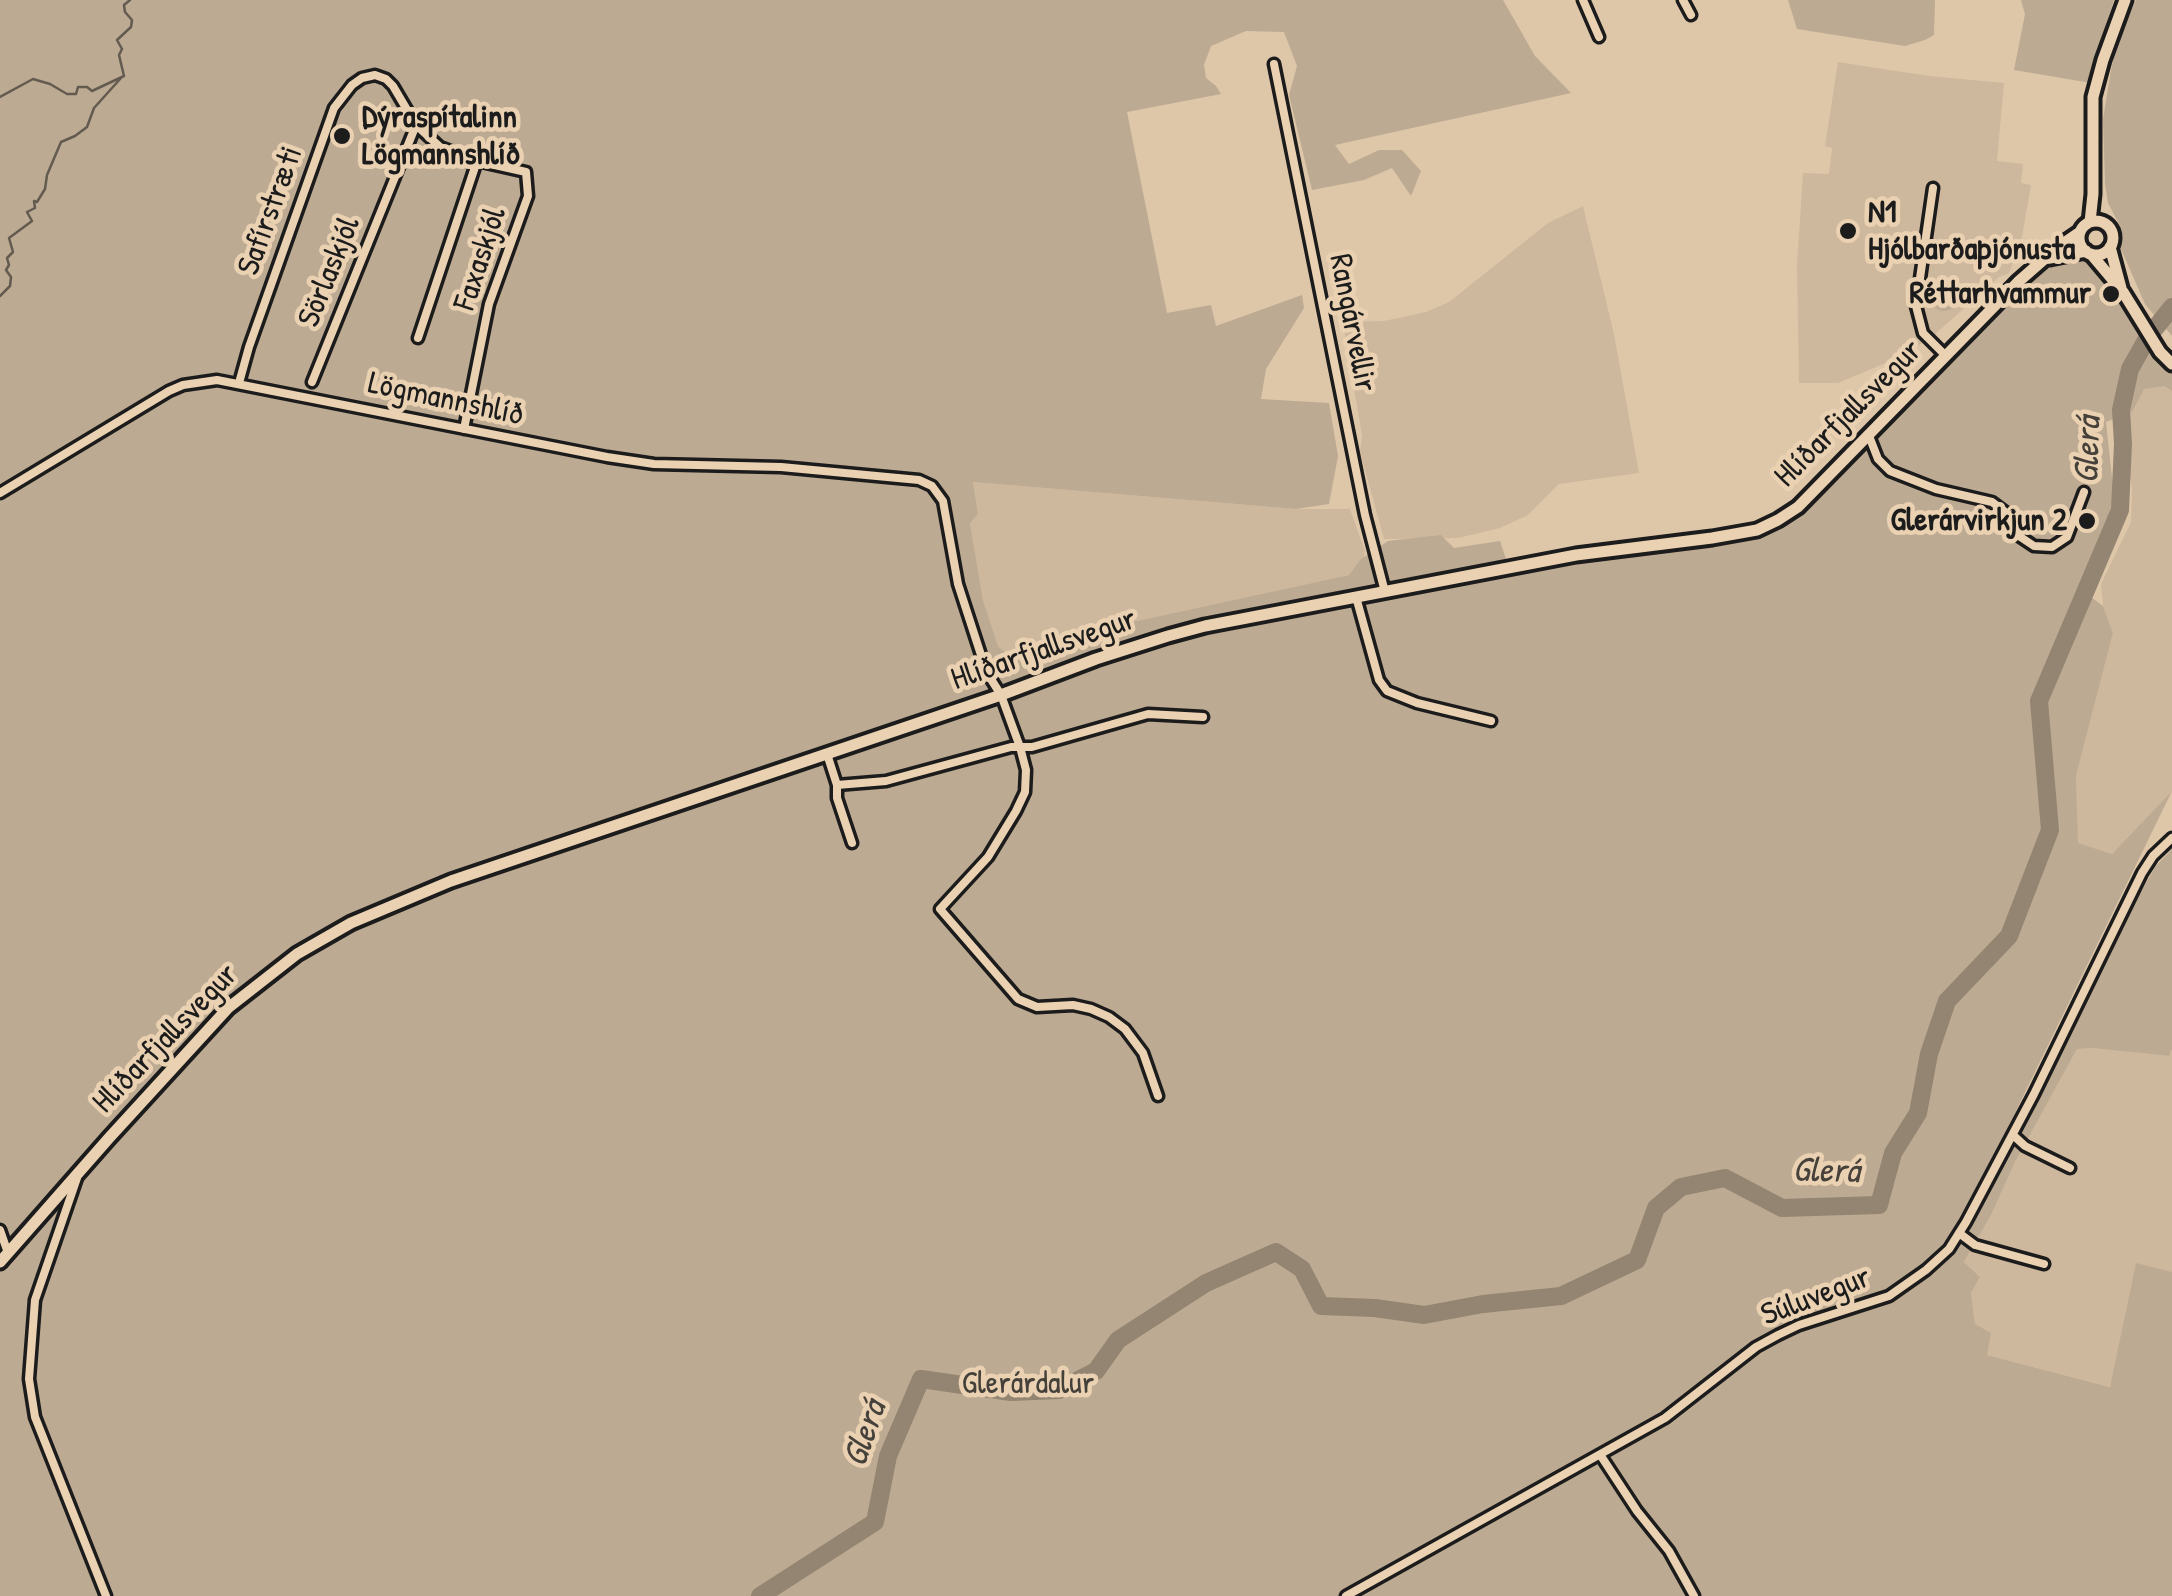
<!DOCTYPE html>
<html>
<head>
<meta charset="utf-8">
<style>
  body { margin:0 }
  canvas { display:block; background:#dec6a9 }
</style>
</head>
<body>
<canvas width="2172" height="1596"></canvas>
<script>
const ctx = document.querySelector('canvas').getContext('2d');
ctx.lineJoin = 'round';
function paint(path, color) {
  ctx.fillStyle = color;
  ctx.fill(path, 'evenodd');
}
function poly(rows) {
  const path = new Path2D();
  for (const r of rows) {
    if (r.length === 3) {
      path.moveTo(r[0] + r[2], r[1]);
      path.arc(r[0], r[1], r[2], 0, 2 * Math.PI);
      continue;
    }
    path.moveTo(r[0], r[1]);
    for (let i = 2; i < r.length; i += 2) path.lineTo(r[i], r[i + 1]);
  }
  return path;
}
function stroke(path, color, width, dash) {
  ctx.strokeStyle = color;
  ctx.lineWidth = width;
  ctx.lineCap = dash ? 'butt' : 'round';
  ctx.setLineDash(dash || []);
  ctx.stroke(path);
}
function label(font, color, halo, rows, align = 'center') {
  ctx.font = font + ' "Patrick Hand",sans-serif';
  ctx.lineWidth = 9;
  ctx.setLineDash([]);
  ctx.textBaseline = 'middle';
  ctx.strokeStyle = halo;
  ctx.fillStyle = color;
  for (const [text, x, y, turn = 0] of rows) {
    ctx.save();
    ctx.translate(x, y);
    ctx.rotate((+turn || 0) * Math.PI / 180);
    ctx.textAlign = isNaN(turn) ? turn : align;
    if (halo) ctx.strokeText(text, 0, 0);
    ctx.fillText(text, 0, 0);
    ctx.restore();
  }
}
paint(poly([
  [1838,62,1929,76,2004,83,1997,161,2023,164,2021,183,2031,185,2022,237,2009,273,1999,277,1932,337,1900,357,1838,383,1799,383,1797,265,1803,173,1829,174,1832,148,1825,146],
  [1583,206,1614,334,1639,473,1559,484,1528,515,1500,528,1458,538,1384,539,1360,452,1362,436,1343,322,1384,321,1426,312,1449,302,1548,223],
  [2140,372,2172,383,2172,791,2112,854,2077,843,2076,776,2113,633,2103,606,2101,584,2131,522,2132,489,2126,437,2129,393],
  [973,482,1296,509,1350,509,1365,551,1362,567,1349,575,1132,622,1015,661,998,646,983,600,970,522,978,514],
  [2092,1048,2169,1056,2172,1049,2172,1272,2136,1264,2111,1387,1987,1355,1975,1324,1971,1293,1980,1277,1964,1262,1991,1215,2015,1162,2077,1049]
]), '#ceb89d');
paint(poly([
  [0,0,1503,0,1535,56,1571,93,1335,145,1349,164,1379,150,1402,150,1421,171,1411,196,1392,168,1364,180,1312,190,1289,95,1297,66,1284,32,1246,31,1211,46,1204,65,1206,78,1216,86,1221,94,1127,112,1167,313,1211,305,1216,326,1302,295,1304,308,1266,369,1261,399,1329,403,1338,456,1329,504,1296,509,973,482,978,514,970,523,983,600,998,646,1015,661,1132,622,1349,575,1361,559,1388,541,1441,535,1454,548,1500,541,1510,571,1726,542,1763,533,1818,498,2031,276,2049,263,2073,256,2087,257,2099,269,2156,358,2172,374,2172,391,2165,386,2144,389,2132,412,2106,422,2114,496,2104,537,2082,590,2103,606,2113,633,2076,776,2078,843,2112,854,2172,791,1972,1201,1955,1231,1943,1246,1954,1254,1973,1225,2137,899,2155,867,2172,849,2172,1049,2169,1056,2092,1048,2077,1049,2015,1162,1991,1215,1964,1262,1980,1277,1971,1293,1975,1324,1991,1333,1987,1355,2110,1387,2136,1263,2172,1272,2172,1596,0,1596],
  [1788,0,1935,0,1934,35,1925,40,1905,46,1797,29],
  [2021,0,2114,0,2097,52,2091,83,2014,70,2025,14],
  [2136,0,2172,0,2172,336,2145,304,2121,249,2119,224,2108,203,2105,184,2103,119,2111,70,2117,43],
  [1944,297,14]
]), '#bdaa92');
stroke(poly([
  [0,97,33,79,50,84,67,94,76,94,78,87,87,87,92,91,124,76,119,55,122,49,117,40,131,27,132,20,125,12,124,5,130,0],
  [0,296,10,286,11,277,6,270,9,265,7,258,13,252,9,238,32,221,27,212,35,208,34,201,37,202,45,189,47,175,61,142,75,136,87,127,94,108,121,78]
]), '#635b50', 2.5);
stroke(poly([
  [760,1596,875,1522,888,1456,921,1379,1011,1392,1059,1390,1096,1371,1118,1340,1206,1283,1276,1252,1302,1269,1321,1306,1375,1308,1424,1315,1483,1304,1561,1296,1637,1260,1656,1208,1681,1187,1725,1178,1782,1208,1879,1205,1893,1153,1918,1113,1929,1054,1947,1001,2009,936,2050,830,2039,701,2120,510,2123,444,2121,410,2130,369,2148,337,2172,307]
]), '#938572', 18);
const street = poly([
  [1583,0,1599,37],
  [1683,0,1691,15],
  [1274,64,1365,515,1385,592],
  [1933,188,1916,306,1923,333,1946,356],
  [418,338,477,161],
  [312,382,416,125],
  [239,383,249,347,334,108,352,85,362,78,375,75,386,79,393,86,416,125,440,147,477,161,526,172,528,196,489,304,464,429],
  [1869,436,1878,459,1890,471,1936,489,1992,502,2008,514,2019,536,2034,546,2052,547,2067,537,2084,492],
  [0,493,169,391,183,385,217,380,607,457,654,464,781,467,919,480,932,486,943,501,958,584,982,658,989,676,1001,695,1020,747,1032,747,1148,714,1203,717],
  [1356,597,1379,680,1387,691,1417,703,1491,721],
  [827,754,837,785,837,798,852,843],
  [837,785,886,781,1011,747,1020,747,1026,770,1025,792,1016,811,988,857,940,909,1018,999,1037,1007,1073,1005,1091,1009,1109,1017,1125,1029,1143,1053,1158,1096],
  [2013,1135,2025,1146,2070,1168],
  [77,1178,35,1300,29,1379,35,1417,106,1596],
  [0,1230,8,1253],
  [1959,1233,1975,1245,2044,1264],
  [1601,1456,1637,1511,1669,1551,1694,1596],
  [1346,1596,1665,1418,1756,1347,1778,1335,1799,1325,1889,1296,1926,1270,1949,1249,1966,1222,2034,1094,2142,873,2153,856,2172,838]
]);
const secondary = poly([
  [2096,238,17],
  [2090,222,2093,194,2093,97,2103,60,2125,0],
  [2110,247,2121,288],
  [2091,254,2123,292,2160,352,2172,364],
  [2050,258,2086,251],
  [0,1262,109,1138,228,1008,297,954,351,923,451,881,1001,695,1096,659,1168,636,1205,626,1576,555,1712,538,1757,530,1778,520,1798,507,2018,282,2058,247,2080,232]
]);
stroke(street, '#1c1c1c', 15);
stroke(secondary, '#1c1c1c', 19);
stroke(street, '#ead1b2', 8);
stroke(secondary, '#ead1b2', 11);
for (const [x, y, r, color] of [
  [342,136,10,"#1c1c1c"],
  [1848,231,10,"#1c1c1c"],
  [2111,294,10,"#1c1c1c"],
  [2087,521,10,"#1c1c1c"]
]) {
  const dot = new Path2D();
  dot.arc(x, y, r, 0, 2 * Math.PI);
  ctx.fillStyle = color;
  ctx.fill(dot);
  stroke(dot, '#ead1b2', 4);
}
label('bold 32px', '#1c1c1c', '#ead1b2', [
  ["Dýraspítalinn",362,118],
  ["Lögmannshlíð",362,155],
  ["N1",1868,213],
  ["Hjólbarðaþjónusta",1868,250],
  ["Réttarhvammur",2091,294,"right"],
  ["Glerárvirkjun 2",2067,521,"right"]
], 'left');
label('32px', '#1c1c1c', '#ead1b2', [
  ["Safírstræti",271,211,-70],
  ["Faxaskjól",481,259,-72],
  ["Sörlaskjól",330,272,-68],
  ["Rangárvellir",1352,323,79],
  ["Lögmannshlíð",446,400,12],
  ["Hlíðarfjallsvegur",1849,414,-45],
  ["Hlíðarfjallsvegur",1044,650,-19],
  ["Hlíðarfjallsvegur",166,1039,-46],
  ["Súluvegur",1816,1297,-21]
]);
label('32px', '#44403a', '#ead1b2', [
  ["Glerárdalur",1028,1384]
]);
label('italic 35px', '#46413a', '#ead1b2', [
  ["Glerá",2089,450,-88],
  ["Glerá",1826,1172,1],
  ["Glerá",866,1434,-71]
]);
</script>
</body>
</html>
